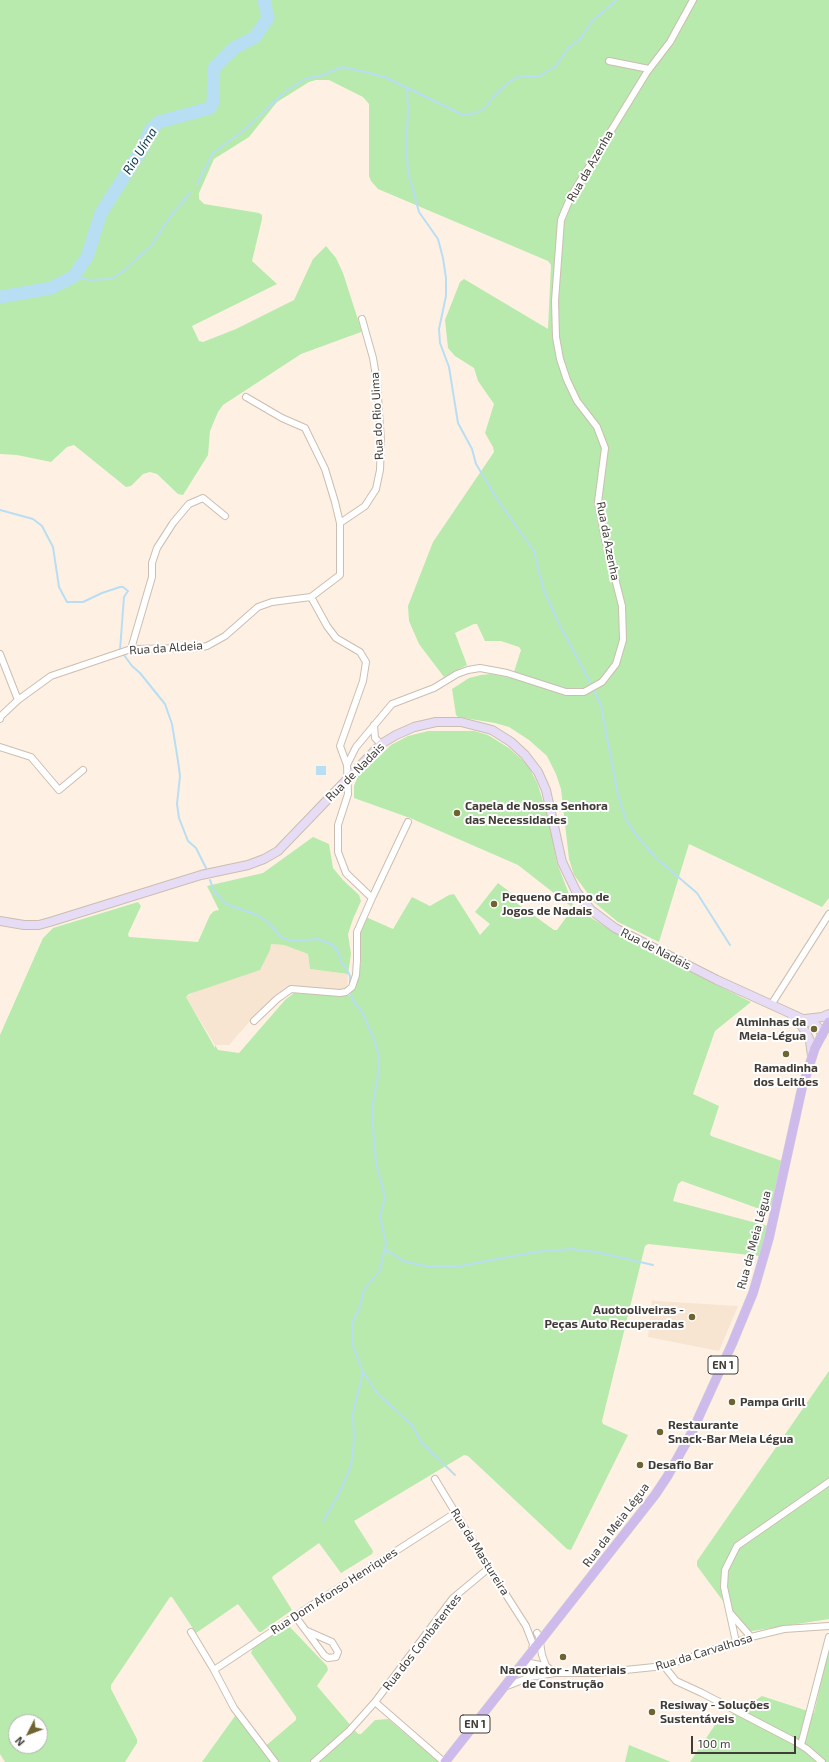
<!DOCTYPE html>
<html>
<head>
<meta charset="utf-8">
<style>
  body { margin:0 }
  #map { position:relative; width:829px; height:1762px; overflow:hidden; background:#fef1e3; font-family:"Exo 2",sans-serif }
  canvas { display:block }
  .north { position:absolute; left:8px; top:1714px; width:40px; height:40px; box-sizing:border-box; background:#fff; border:1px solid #b3b1af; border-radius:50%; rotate:228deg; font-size:11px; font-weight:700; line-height:16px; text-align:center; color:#413c37 }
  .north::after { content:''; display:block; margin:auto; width:14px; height:18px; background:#6f6430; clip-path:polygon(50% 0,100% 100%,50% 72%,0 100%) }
  .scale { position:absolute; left:691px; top:1736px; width:105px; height:18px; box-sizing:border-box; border:2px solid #413c37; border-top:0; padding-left:5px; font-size:12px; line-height:14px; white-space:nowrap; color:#413c37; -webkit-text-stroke:3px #fff; paint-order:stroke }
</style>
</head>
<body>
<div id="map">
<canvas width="829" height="1762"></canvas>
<div class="north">N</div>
<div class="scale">100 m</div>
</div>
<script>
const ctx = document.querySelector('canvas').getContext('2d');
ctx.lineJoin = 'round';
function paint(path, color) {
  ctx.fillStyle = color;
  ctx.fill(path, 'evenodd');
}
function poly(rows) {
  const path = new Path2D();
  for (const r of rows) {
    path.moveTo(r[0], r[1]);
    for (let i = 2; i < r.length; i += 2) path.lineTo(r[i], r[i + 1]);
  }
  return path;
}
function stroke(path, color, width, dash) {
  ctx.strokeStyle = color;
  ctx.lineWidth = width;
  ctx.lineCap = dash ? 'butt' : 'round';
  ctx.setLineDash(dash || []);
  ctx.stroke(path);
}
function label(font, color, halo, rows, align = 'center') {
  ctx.font = font + ' "Exo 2",sans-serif';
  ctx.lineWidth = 4;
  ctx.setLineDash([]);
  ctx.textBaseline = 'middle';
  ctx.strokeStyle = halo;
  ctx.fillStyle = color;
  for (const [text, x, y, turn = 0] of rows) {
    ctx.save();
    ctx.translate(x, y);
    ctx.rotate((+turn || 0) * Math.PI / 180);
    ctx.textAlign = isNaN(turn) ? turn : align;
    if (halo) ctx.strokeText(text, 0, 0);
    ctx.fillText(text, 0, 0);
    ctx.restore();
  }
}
paint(poly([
  [271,944,284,945,308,954,310,969,348,974,347,988,338,991,288,987,257,1013,229,1045,215,1045,186,997],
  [652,1300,656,1301,738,1306,719,1351,648,1337]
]), '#f7e4d1');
paint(poly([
  [0,0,829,0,829,898,822,907,689,844,659,942,618,922,595,903,574,875,569,859,561,789,556,774,547,756,529,740,509,727,495,723,458,717,456,715,452,689,469,678,481,675,491,674,512,678,521,650,519,647,501,641,485,641,477,624,474,624,455,633,467,665,444,677,419,644,409,621,408,606,433,542,494,452,493,447,485,433,494,404,478,381,474,368,455,356,448,348,445,320,460,282,464,279,548,329,551,265,548,261,378,189,371,181,369,176,369,104,363,97,329,80,316,80,309,82,277,102,249,137,214,159,199,193,199,199,204,204,259,213,262,215,262,219,252,261,277,284,192,326,199,341,203,342,236,329,294,300,313,259,326,246,336,258,343,273,361,329,361,332,301,354,223,405,218,412,210,431,208,455,183,495,178,494,157,474,150,472,143,474,131,486,126,487,74,445,67,447,51,462,17,455,0,454],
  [428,731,474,731,488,735,509,748,528,765,538,785,548,818,557,863,574,907,625,939,751,1002,715,1031,693,1094,719,1106,710,1134,711,1136,782,1161,771,1213,682,1181,678,1184,673,1201,768,1226,759,1256,648,1244,645,1246,602,1421,603,1424,628,1435,571,1550,567,1549,468,1456,464,1455,354,1521,373,1551,372,1554,341,1573,319,1543,273,1576,272,1578,292,1610,261,1632,259,1632,238,1604,196,1633,172,1597,170,1597,111,1685,111,1689,137,1739,137,1743,125,1762,5,1762,0,1754,0,1035,43,938,53,928,138,902,141,906,128,934,129,937,198,942,210,915,214,911,219,910,207,886,263,873,313,837,329,844,333,868,343,880,359,895,361,901,353,919,348,934,351,954,348,974,310,969,308,954,284,945,271,944,270,950,260,970,189,994,186,997,215,1048,215,1045,218,1050,239,1053,285,1000,294,993,345,996,350,995,354,988,359,975,361,960,358,934,366,917,393,929,412,897,430,906,449,895,454,894,480,935,490,924,475,912,498,883,514,895,511,899,554,930,557,930,573,908,518,865,410,818,354,798,354,786,358,776,391,745,408,736],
  [16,1722,40,1722,40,1746,16,1746],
  [829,1371,829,1619,746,1632,697,1566,697,1561],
  [288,1625,327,1666,328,1670,317,1686,358,1734,361,1734,375,1720,388,1719,439,1762,202,1762,235,1716,237,1716,262,1749,296,1720,296,1717,251,1653,253,1648],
  [829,1648,829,1762,690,1762,715,1725,762,1696,814,1713],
  [629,1745,671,1762,625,1762]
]), '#b7eaac');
paint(poly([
  [316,766,326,766,326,775,316,775]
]), '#b8def3');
stroke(poly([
  [407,87,408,111,406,144,408,172,419,212,438,239,443,258,446,278,446,296,439,329,440,343,449,367,458,423,472,449,476,464,499,502,534,551,543,588,558,622,590,682],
  [197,184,213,153,244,130,286,91,305,79,323,75,342,67,361,71,385,77,463,115,476,113,485,108,494,96,510,81,521,76,540,76,556,66,568,48,580,39,593,20,617,0],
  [73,277,90,280,111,279,122,272,150,247,172,214,190,193],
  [0,510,33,519,42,526,53,547,59,587,67,602,83,602,102,593,120,587,123,587,128,591,124,597,120,650],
  [124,655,132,666,140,673,165,704,172,724,178,761,180,776,177,804,179,818,188,841,196,848,206,868],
  [594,691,601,706,618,795,626,820,637,836,656,858,697,893,730,945],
  [210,880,214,891,226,904,257,915,267,921,281,937,292,941,317,939,331,944,338,951,341,963,345,966,350,976,350,987],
  [350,991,353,1001,362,1012,373,1037,379,1055,379,1069,373,1103,373,1126,376,1163,385,1197,380,1218,386,1243,380,1270,364,1290,360,1307,352,1323,353,1346,363,1372,377,1393,412,1425,421,1442,455,1475],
  [385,1249,403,1261,425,1266,460,1266,535,1252,571,1249,596,1252,653,1265],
  [323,1522,339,1494,351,1466,354,1441,353,1413,363,1372]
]), '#b8def3', 2);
stroke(poly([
  [0,297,51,288,73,277,87,257,101,213,142,149,151,129,159,122,210,108,213,102,214,68,234,48,255,37,268,18,264,0]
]), '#b8def3', 13);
const street = poly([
  [609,61,649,69],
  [246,397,282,418,305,428,325,469,335,502,340,523,340,575,311,597],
  [340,523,365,506,376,489,380,470,381,441,377,382,373,358,362,319],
  [311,597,327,626,336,638,360,652,366,662,363,681,340,746,347,765],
  [131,649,152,577,152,563,157,548,173,523,189,504,203,498,225,516],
  [0,654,18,700],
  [0,719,1,716,18,700,51,676,131,649,196,648,207,646,225,636,258,607,272,602,311,597],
  [374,725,375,738,381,744],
  [0,747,31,757,59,790,83,770],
  [372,898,408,822],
  [771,1005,829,914],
  [254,1021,277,999,291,989,340,993,346,992,352,987,356,975,357,960,357,932,372,898,346,873,338,852,338,825,348,794,347,765,356,747,392,704,434,688,457,674,468,670,480,668,507,673,566,692,584,692,602,682,616,664,623,640,622,606,605,539,598,502,605,448,597,427,577,401,567,380,560,359,556,337,555,301,561,220,571,196,647,72,670,42,693,0],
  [435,1479,489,1568,526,1626,533,1644,532,1650],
  [730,1613,751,1637],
  [295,1616,324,1655,328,1658,336,1657,338,1652,332,1642,307,1631],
  [191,1632,214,1670,234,1708,275,1762],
  [537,1633,539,1636,542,1655,546,1666],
  [736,1642,724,1587,725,1570,737,1546,829,1482],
  [526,1661,525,1664,530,1672,537,1676],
  [522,1666,530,1663,540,1665,546,1666,555,1673],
  [664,1666,676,1681,702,1693,794,1741,807,1749,822,1762],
  [214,1670,295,1616,455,1513],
  [507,1686,530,1677,555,1673,596,1673,664,1666,751,1637,784,1629,829,1626],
  [375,1702,444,1762],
  [801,1745,829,1637],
  [314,1762,349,1731,375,1702,453,1598,489,1568]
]);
const secondary = poly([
  [0,921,24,925,39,925,53,921,201,875,248,865,264,859,278,851,381,744,396,735,414,727,436,722,461,722,492,730,511,742,525,755,538,772,546,790,562,862,576,891,591,910,615,928,717,980,816,1025,820,1030,822,1035],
  [792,1016,799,1022,807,1034,810,1041,812,1056],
  [805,1019,822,1017,829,1014]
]);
const primary = poly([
  [445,1762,655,1495,667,1477,691,1434,732,1344,753,1293,769,1238,802,1088,815,1048,829,1022]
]);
stroke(street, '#cbbeb1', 8);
stroke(secondary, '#cbbeb1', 10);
stroke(primary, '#d9d8d7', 10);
stroke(street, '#fff', 6);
stroke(secondary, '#e7dcf6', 8);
stroke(primary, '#cfbaec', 9);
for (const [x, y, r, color] of [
  [457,813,4,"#6f6430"],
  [494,904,4,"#6f6430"],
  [814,1029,4,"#6f6430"],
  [786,1054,4,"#6f6430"],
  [692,1317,4,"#6f6430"],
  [732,1402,4,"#6f6430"],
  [660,1432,4,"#6f6430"],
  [640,1465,4,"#6f6430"],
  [563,1657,4,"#6f6430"],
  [652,1712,4,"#6f6430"]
]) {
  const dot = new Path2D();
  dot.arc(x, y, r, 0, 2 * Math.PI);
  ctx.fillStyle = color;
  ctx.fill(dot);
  stroke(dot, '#fff', 1.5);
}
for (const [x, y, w] of [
  [723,1365,30],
  [475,1724,30]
]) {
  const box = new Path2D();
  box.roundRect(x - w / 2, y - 9, w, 18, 3);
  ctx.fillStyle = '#fff';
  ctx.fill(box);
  stroke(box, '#413c37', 1);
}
label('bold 11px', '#413c37', null, [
  ["EN 1",723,1365],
  ["EN 1",475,1724]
]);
label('12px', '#413c37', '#fff', [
  ["Rua da Azenha",590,166,-60],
  ["Rua do Rio Uima",377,416,-93],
  ["Rua da Azenha",608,541,79],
  ["Rua da Aldeia",166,648,-4],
  ["Rua de Nadais",355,772,-45],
  ["Rua de Nadais",656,949,27],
  ["Rua da Meia Légua",754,1240,-75],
  ["Rua da Meia Légua",616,1525,-53],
  ["Rua da Mastureira",480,1552,58],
  ["Rua Dom Afonso Henriques",334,1591,-33],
  ["Rua dos Combatentes",422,1642,-52],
  ["Rua da Carvalhosa",704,1652,-17]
]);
label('bold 12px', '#413c37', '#fff', [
  ["Capela de Nossa Senhora",465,806],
  ["das Necessidades",465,820],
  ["Pequeno Campo de",502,897],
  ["Jogos de Nadais",502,911],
  ["Alminhas da",806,1022,"right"],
  ["Meia-Légua",806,1036,"right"],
  ["Ramadinha",786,1068,"center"],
  ["dos Leitões",786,1082,"center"],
  ["Auotooliveiras -",684,1310,"right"],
  ["Peças Auto Recuperadas",684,1324,"right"],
  ["Pampa Grill",740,1402],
  ["Restaurante",668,1425],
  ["Snack-Bar Meia Légua",668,1439],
  ["Desafio Bar",648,1465],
  ["Nacovictor - Materiais",563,1670,"center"],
  ["de Construção",563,1684,"center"],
  ["Resiway - Soluções",660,1705],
  ["Sustentáveis",660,1719]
], 'left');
label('italic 13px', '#07384c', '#fff', [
  ["Rio Uíma",140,151,-58]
]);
</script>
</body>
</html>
